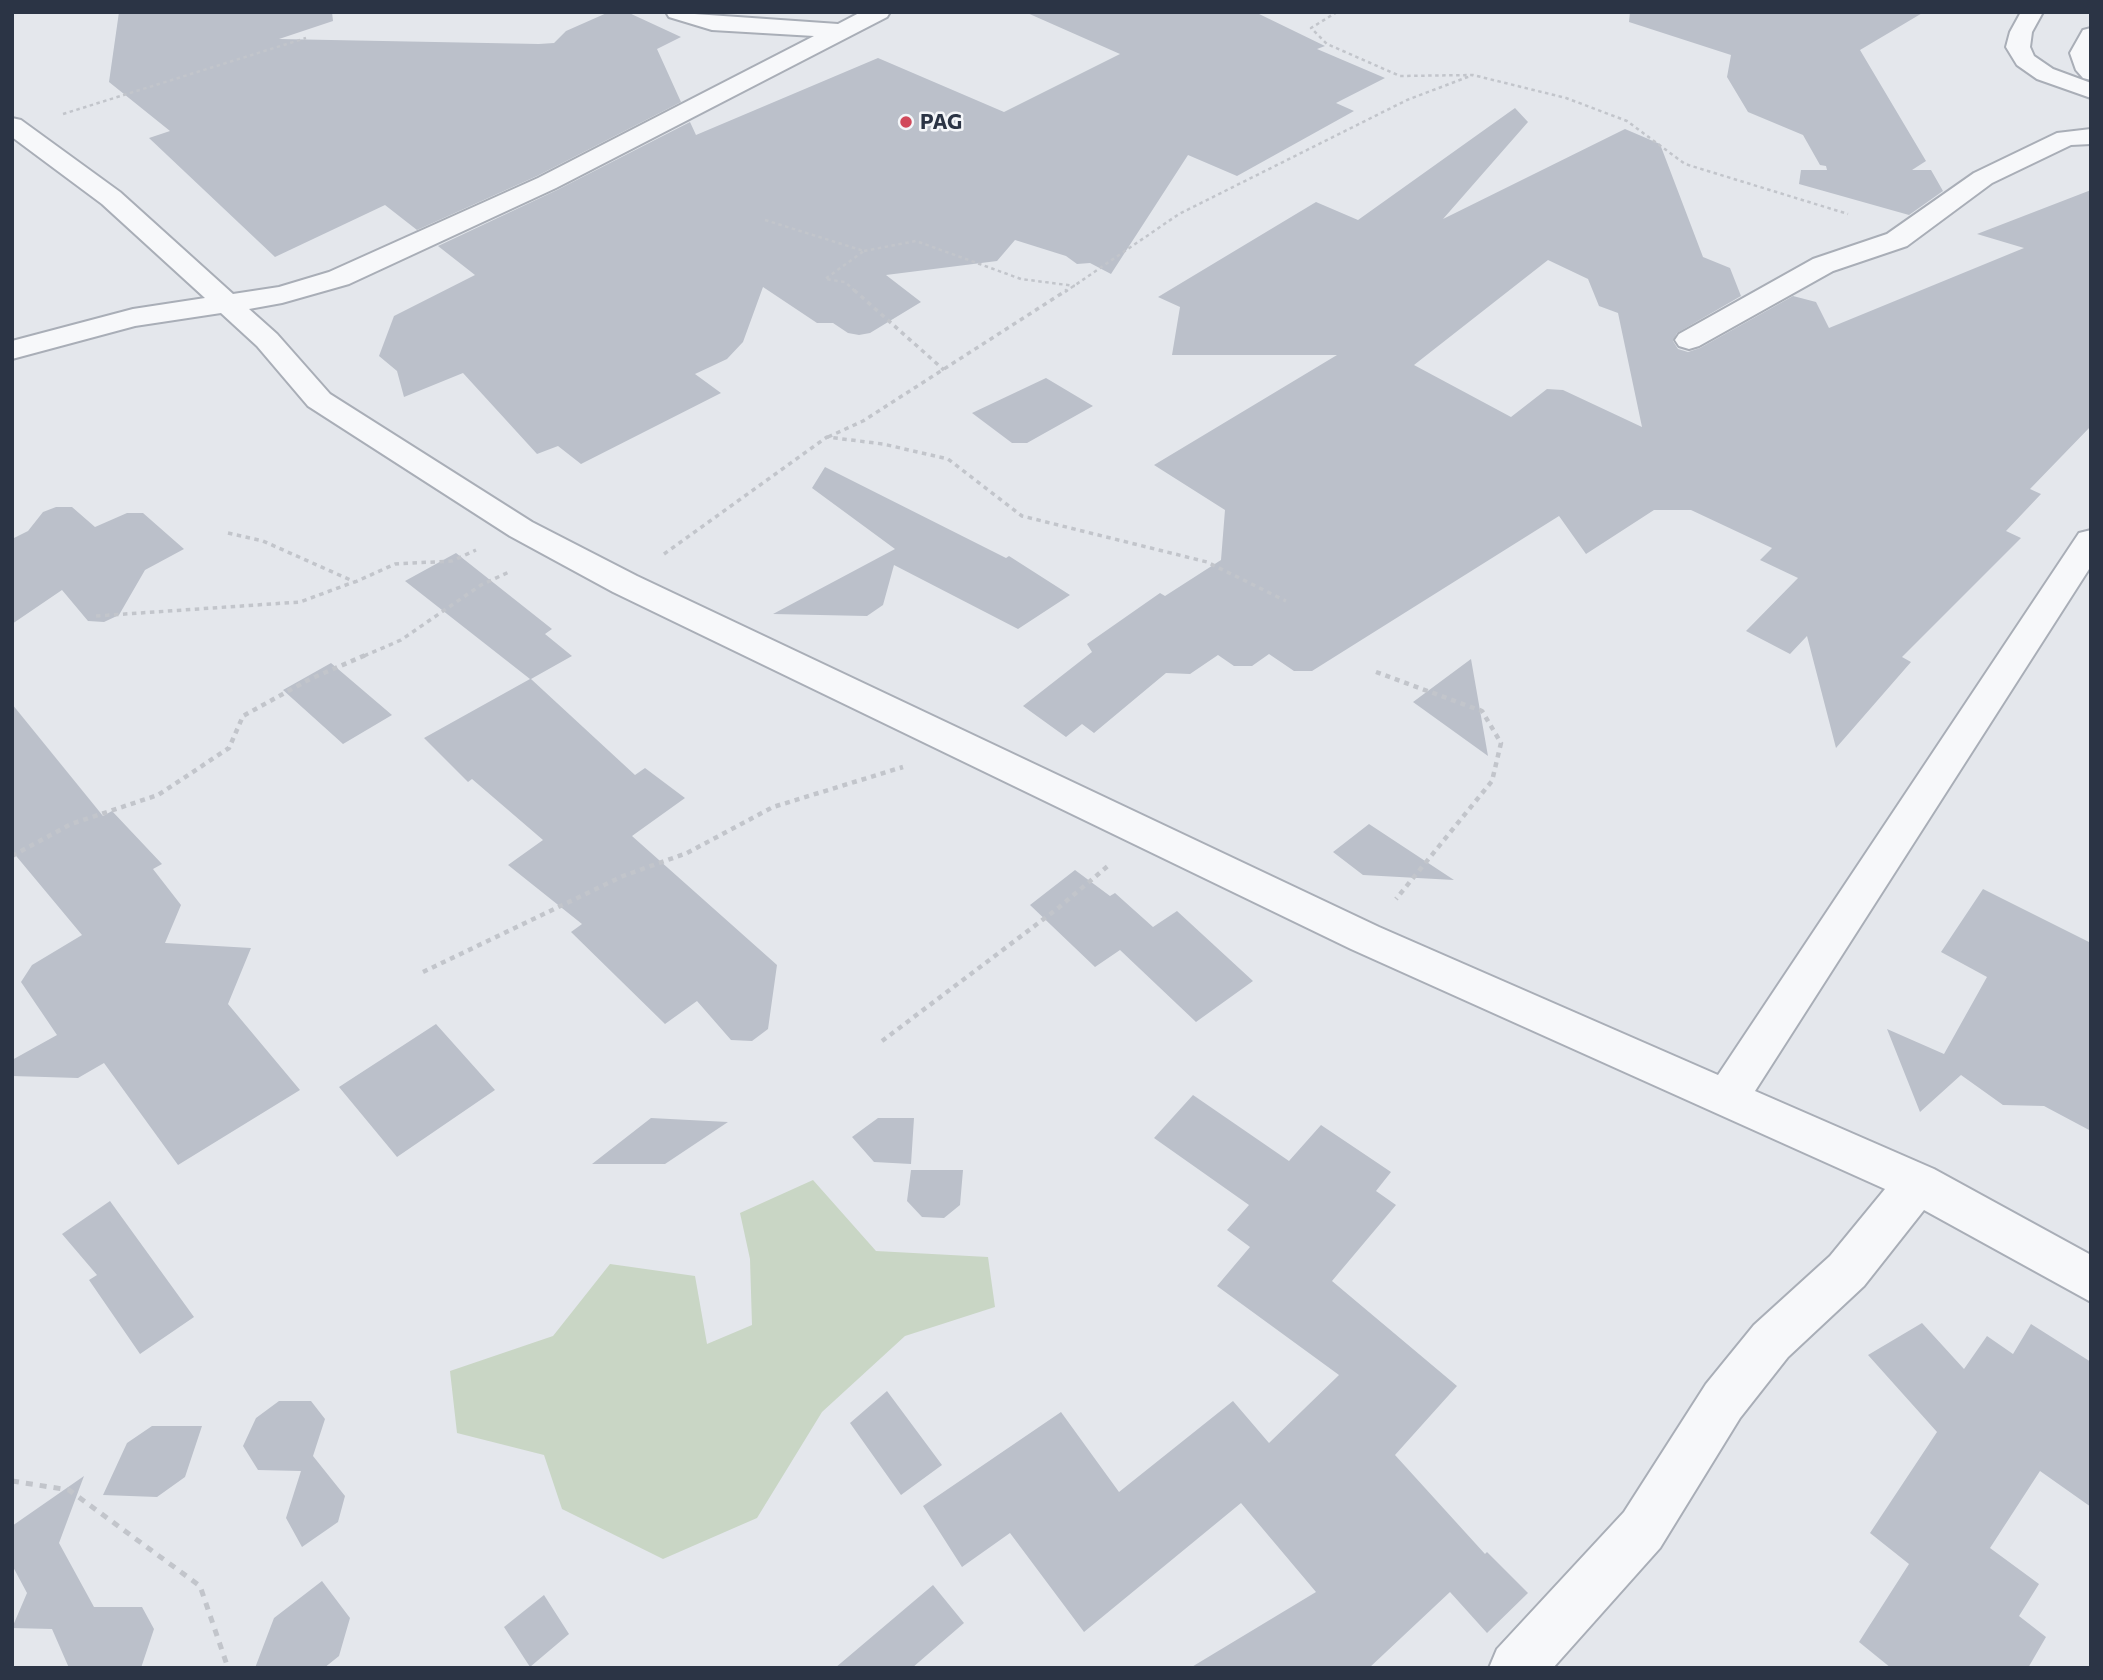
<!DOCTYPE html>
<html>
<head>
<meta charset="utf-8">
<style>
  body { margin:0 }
  #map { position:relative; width:2103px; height:1680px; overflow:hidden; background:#e4e7ec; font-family:Commissioner,sans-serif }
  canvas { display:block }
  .frame { position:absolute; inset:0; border:14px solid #2b3445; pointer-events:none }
</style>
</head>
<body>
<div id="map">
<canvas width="2103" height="1680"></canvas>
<div class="frame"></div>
</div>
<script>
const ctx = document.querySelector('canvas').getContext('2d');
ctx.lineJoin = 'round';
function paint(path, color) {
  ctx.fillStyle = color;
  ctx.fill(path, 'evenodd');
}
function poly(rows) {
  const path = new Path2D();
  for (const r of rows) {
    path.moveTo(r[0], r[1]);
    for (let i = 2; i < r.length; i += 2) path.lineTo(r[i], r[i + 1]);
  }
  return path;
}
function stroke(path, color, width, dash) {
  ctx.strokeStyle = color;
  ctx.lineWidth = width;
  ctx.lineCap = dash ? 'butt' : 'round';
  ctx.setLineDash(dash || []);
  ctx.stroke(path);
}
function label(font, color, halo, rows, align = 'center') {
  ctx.font = font + ' Commissioner,sans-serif';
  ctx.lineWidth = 5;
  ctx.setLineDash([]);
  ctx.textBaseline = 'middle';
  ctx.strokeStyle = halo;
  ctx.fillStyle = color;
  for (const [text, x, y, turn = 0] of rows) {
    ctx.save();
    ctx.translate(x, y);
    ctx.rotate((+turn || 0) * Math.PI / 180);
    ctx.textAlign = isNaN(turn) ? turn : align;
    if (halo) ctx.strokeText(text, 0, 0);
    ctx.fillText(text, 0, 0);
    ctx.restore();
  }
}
paint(poly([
  [813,1180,876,1251,988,1257,995,1307,905,1336,822,1412,757,1518,663,1559,562,1509,544,1455,457,1433,450,1371,553,1336,610,1264,695,1276,707,1344,752,1325,750,1259,740,1213]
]), '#c9d6c5');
paint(poly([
  [119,12,332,12,333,21,279,39,539,44,554,43,566,31,609,12,627,12,681,37,657,49,681,102,537,176,417,230,385,205,275,257,149,138,170,131,109,82],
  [1025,12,1255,12,1325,46,1317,49,1385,78,1336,103,1354,111,1237,176,1188,155,1111,274,1090,263,1077,264,1066,256,1015,240,997,261,886,275,921,302,870,333,859,335,848,333,833,323,817,323,763,287,743,342,727,359,695,374,721,393,581,464,558,446,537,454,463,373,404,397,397,371,379,356,394,316,475,275,438,246,557,190,690,122,696,135,878,58,1004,112,1120,54],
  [1630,12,1924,12,1860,50,1926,161,1912,170,1931,170,1943,191,1909,215,1799,184,1801,170,1827,170,1826,166,1820,165,1803,135,1748,112,1727,77,1731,55,1629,22],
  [1515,108,1528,122,1443,219,1625,129,1660,144,1703,257,1730,268,1741,296,1677,333,1673,341,1678,349,1688,352,1700,348,1793,296,1816,302,1829,328,2024,248,1977,234,2091,190,2091,426,2030,489,2041,494,2006,531,2021,538,1902,657,1911,662,1836,748,1807,636,1790,654,1746,631,1798,578,1760,560,1772,548,1691,510,1654,510,1586,554,1559,516,1312,671,1294,671,1269,654,1252,666,1234,666,1218,655,1190,674,1166,673,1094,733,1082,724,1066,737,1023,706,1092,652,1087,644,1160,593,1165,596,1221,560,1225,510,1154,465,1337,355,1172,355,1180,307,1158,297,1316,202,1358,220],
  [1548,260,1588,279,1599,306,1618,313,1642,427,1563,390,1547,389,1511,417,1414,365],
  [1046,378,1093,406,1027,443,1012,443,972,413],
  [825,467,1006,558,1009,556,1070,595,1018,629,894,565,883,605,867,616,773,614,895,549,812,488],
  [56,507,72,507,95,527,127,513,143,513,184,549,145,570,119,615,104,622,88,621,62,590,12,624,12,539,28,531,43,512],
  [456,553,552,629,545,634,572,656,531,679,635,775,645,768,685,798,632,836,777,965,768,1029,752,1041,731,1040,697,1001,665,1024,571,932,582,924,508,865,543,840,472,779,468,782,424,738,530,679,405,581],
  [1471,659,1488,756,1413,702],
  [331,663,392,715,343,744,283,690],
  [12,704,103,816,112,811,162,864,153,869,181,905,165,943,251,948,228,1004,300,1090,178,1165,104,1063,78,1078,12,1076,12,1060,57,1035,21,982,32,965,82,935,12,851],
  [1369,824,1454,880,1363,875,1333,852],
  [1075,870,1110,896,1115,893,1153,927,1177,911,1253,981,1196,1022,1120,950,1095,967,1030,905],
  [1983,889,2091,943,2091,1131,2044,1106,2003,1105,1961,1075,1920,1112,1887,1029,1944,1054,1987,977,1941,952],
  [436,1024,495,1090,397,1157,339,1087],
  [1193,1095,1289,1161,1321,1125,1391,1172,1376,1191,1396,1205,1332,1281,1457,1386,1395,1455,1485,1554,1487,1552,1528,1593,1487,1633,1450,1592,1369,1668,1190,1668,1316,1592,1241,1503,1084,1632,1010,1533,962,1567,923,1506,1061,1412,1119,1492,1233,1401,1269,1443,1339,1375,1217,1286,1250,1247,1227,1230,1249,1205,1154,1138],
  [651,1118,728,1122,665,1164,592,1164],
  [878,1118,914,1118,911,1164,874,1162,852,1137],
  [911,1170,963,1170,960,1205,944,1218,922,1217,907,1201],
  [110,1201,194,1317,140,1354,89,1280,97,1275,62,1234],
  [1922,1323,1964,1369,1987,1336,2013,1354,2031,1324,2091,1362,2091,1507,2040,1471,1990,1548,2039,1584,2019,1616,2046,1637,2028,1668,1891,1668,1859,1642,1909,1564,1870,1533,1937,1432,1868,1355],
  [887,1391,942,1465,901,1495,850,1423],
  [279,1401,311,1401,325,1419,313,1456,345,1496,338,1522,302,1547,286,1518,301,1471,258,1470,243,1446,256,1418],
  [152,1426,202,1426,185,1477,157,1497,103,1495,127,1443],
  [84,1476,59,1543,94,1607,142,1607,154,1629,141,1668,69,1668,52,1629,12,1628,27,1593,12,1565,12,1526],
  [322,1581,350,1618,339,1656,324,1668,255,1668,274,1618],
  [933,1585,964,1623,912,1668,835,1668],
  [544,1595,569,1634,530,1667,504,1627]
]), '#bbc0ca');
const street = poly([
  [666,12,838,24,861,12,890,12,887,17,556,188,349,284,282,303,249,309,277,334,330,394,532,522,637,576,1379,927,1718,1075,2079,533,2091,530,2091,566,1755,1091,1934,1169,2091,1255,2091,1302,1924,1210,1864,1286,1788,1357,1740,1418,1660,1548,1553,1668,1489,1668,1497,1649,1624,1512,1706,1384,1754,1325,1830,1256,1885,1189,1351,949,613,592,510,536,308,406,257,346,221,313,135,326,12,359,12,341,133,309,205,298,102,204,12,137,12,118,21,120,120,192,233,294,279,287,329,272,538,178,814,36,712,30,669,17,666,12],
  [2021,12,2043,12,2032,32,2030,47,2034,56,2053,69,2091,83,2091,98,2037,79,2017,65,2006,47,2010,32,2021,12],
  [2091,28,2091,80,2083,78,2076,70,2070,53,2083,30,2091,28],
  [2091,129,2091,144,2071,145,1992,183,1907,246,1833,271,1699,346,1689,349,1679,346,1675,340,1679,334,1813,259,1887,234,1974,173,2057,133,2091,129]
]);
stroke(street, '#a9aeb7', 4);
stroke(poly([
  [1337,12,1311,28,1327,44,1400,76,1473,75,1566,98,1627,121,1685,164,1848,214],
  [63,114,306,38],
  [765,220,864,251,825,279,845,282,856,292],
  [864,251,916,241,1021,279,1075,286],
  [1065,292,1179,214,1407,100,1473,75]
]), '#c2c5cb', 2.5, [3.5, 3.5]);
stroke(poly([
  [854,290,944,370],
  [828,437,863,421,1067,290],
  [228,533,263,541,355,582,395,564,452,561,476,550],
  [664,554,827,437,883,444,948,459,1022,516,1207,562,1286,601],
  [96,616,300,602,354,582],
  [364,656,401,640,481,585,509,572]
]), '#c2c5cb', 3.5, [4.5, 4.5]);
stroke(poly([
  [1376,672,1482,711,1501,743,1492,781,1396,899],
  [12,856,71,824,158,795,229,748,243,716,310,679,368,654],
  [423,972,623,876,687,853,773,807,903,767],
  [882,1041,1057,909,1109,865]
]), '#c2c5cb', 4.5, [5, 5]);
stroke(poly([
  [12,1481,69,1490,200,1586,228,1668]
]), '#c2c5cb', 5, [7, 7]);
paint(street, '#f7f8fa');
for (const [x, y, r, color] of [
  [906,122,7,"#d1495b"]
]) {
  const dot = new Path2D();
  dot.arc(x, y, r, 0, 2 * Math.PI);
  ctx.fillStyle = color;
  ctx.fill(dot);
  stroke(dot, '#f4f6f9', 2.5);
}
label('bold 21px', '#2b3445', '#f4f6f9', [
  ["PAG",920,122]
], 'left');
</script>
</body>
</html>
